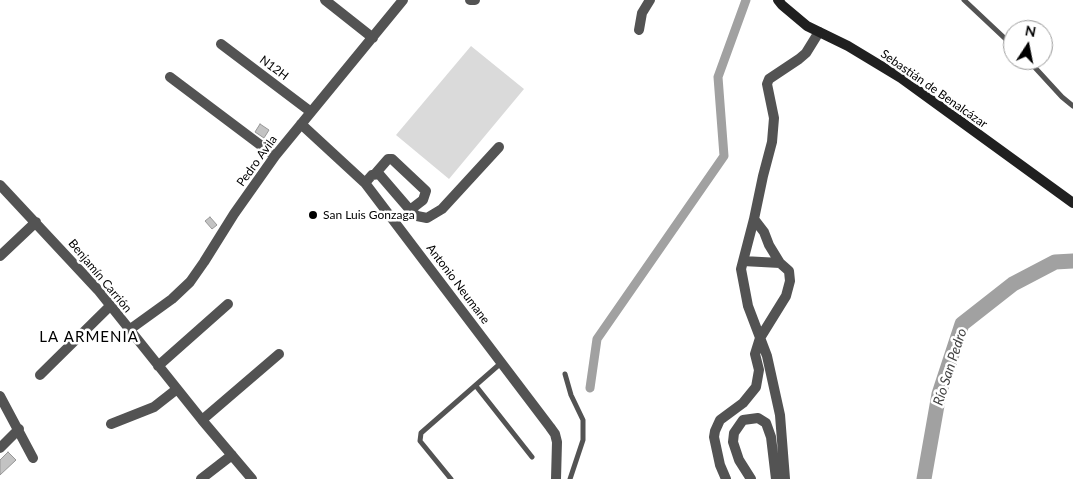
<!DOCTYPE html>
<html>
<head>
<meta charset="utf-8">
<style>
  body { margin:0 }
  #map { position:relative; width:1073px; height:479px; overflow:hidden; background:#fff; font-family:Lato,sans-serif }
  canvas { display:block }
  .north { position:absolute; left:1003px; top:20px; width:50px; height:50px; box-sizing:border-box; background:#fff; border:1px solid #999; border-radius:50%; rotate:11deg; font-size:14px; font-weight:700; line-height:20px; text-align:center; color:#000 }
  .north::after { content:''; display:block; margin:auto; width:18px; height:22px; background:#000; clip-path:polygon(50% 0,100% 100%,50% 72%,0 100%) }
</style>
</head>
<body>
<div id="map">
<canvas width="1073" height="479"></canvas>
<div class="north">N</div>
</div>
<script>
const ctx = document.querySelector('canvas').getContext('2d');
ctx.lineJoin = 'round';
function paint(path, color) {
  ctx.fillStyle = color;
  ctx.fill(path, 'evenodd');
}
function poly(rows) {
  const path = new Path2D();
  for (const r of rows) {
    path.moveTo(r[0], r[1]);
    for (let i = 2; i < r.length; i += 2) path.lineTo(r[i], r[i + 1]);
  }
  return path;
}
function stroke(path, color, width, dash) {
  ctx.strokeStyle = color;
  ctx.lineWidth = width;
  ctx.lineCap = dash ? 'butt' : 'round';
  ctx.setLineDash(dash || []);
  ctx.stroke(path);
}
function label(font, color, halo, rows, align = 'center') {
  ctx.font = font + ' Lato,sans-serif';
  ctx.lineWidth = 5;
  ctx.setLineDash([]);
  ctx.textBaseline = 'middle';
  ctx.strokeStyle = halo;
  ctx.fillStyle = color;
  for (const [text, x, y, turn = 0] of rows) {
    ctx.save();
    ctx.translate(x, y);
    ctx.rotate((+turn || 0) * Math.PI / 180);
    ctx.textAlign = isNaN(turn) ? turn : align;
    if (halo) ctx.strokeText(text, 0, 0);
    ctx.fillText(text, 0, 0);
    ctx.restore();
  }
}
paint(poly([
  [471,46,524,89,449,179,396,135]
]), '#dadada');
stroke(poly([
  [590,388,597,339,724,156,718,77,746,0]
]), '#a1a1a1', 9);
stroke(poly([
  [924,479,939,394,962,324,1013,284,1055,262,1073,261]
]), '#a1a1a1', 15);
const building = poly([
  [260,124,269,130,264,138,255,132,260,124],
  [210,217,217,225,212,229,205,221,210,217],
  [8,452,16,460,0,475,0,460,8,452]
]);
paint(building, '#c3c3c3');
stroke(building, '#979797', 1);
stroke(poly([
  [964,0,1013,46],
  [1028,60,1062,97,1073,106],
  [565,374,571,395,583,420,583,440,570,479],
  [476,386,532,457],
  [451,479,420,441,421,433,501,363]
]), '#535353', 5);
stroke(poly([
  [325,0,373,38],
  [470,0,475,0],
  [639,30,642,13,650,0],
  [221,44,311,112],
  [170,77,275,156],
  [301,124,365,183,550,427,555,434,557,442,556,479],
  [375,174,388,159,392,159,426,191,423,200,410,210],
  [365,183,372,175,379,174,410,210,417,216,427,218,442,209,499,147],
  [0,185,98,290,202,420,252,479],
  [0,256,36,222],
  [743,261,780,263],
  [129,330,172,299,190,282,204,262,234,214,275,156,403,0],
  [158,366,228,304],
  [40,375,110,306],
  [0,396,33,458],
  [202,420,279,354],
  [111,424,154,407,177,389],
  [0,448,19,429],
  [201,479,232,455],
  [726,479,720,465,714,437,715,431,720,420,743,403,756,387,759,370,755,354,760,338,786,296,790,281,789,271,780,263,769,245,764,232,754,219],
  [751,479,739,460,733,442,734,433,743,420,758,418,766,423,771,437,776,479],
  [785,479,780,415,767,356,748,306,741,269,754,219,763,176,772,142,774,118,767,84,769,79,799,59,806,53,819,32]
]), '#535353', 10);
stroke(poly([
  [778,0,782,5,807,26,848,46,901,78,1073,203]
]), '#202020', 10);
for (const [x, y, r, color] of [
  [313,215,5,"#000"]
]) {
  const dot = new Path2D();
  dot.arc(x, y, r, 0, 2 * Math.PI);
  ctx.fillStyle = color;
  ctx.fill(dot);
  stroke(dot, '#fff', 2);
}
label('12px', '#000', '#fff', [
  ["N12H",274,68,37],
  ["Sebastián de Benalcázar",934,89,35],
  ["Pedro Avila",257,161,-54],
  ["Benjamín Carrión",100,276,50],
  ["Antonio Neumane",458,284,53]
]);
label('12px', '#000', '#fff', [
  ["San Luis Gonzaga",323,215]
], 'left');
label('italic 14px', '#424242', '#fff', [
  ["Río San Pedro",950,367,-72]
]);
ctx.letterSpacing = '1px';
label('15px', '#000', '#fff', [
  ["LA ARMENIA",89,337]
]);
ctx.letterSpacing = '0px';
</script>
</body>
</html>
